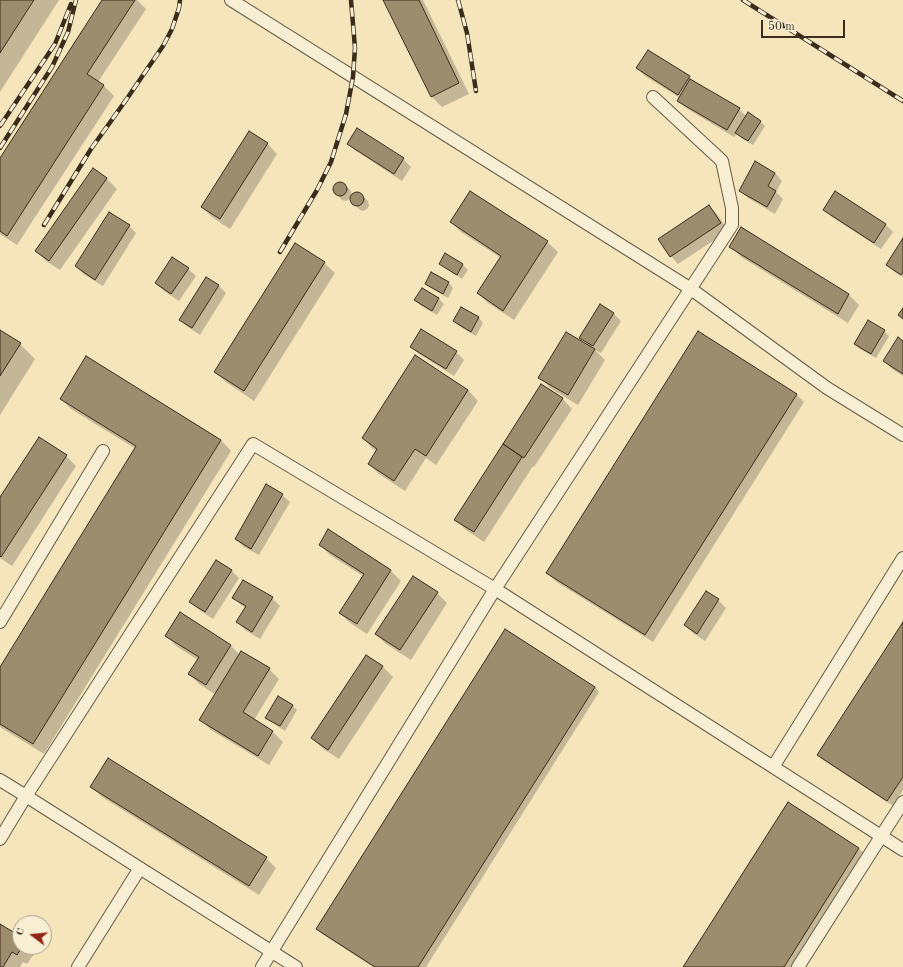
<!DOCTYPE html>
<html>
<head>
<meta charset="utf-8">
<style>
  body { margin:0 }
  #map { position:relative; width:903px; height:967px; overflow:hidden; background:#f5e5bd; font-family:"Old Standard TT",serif }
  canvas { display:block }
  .north { position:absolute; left:12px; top:915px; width:40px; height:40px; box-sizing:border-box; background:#f8eed4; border:1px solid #ada18a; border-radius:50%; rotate:286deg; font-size:11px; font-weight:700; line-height:16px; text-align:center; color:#3c2d1b }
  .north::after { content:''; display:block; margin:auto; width:14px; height:18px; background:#8f2418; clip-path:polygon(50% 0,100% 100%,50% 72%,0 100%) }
  .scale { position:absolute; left:761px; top:20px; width:84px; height:18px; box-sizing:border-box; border:2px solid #3c2d1b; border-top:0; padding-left:5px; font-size:12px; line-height:14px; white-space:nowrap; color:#3c2d1b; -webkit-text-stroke:3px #f8eed4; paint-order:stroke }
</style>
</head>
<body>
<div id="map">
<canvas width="903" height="967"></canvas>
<div class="north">С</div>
<div class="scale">50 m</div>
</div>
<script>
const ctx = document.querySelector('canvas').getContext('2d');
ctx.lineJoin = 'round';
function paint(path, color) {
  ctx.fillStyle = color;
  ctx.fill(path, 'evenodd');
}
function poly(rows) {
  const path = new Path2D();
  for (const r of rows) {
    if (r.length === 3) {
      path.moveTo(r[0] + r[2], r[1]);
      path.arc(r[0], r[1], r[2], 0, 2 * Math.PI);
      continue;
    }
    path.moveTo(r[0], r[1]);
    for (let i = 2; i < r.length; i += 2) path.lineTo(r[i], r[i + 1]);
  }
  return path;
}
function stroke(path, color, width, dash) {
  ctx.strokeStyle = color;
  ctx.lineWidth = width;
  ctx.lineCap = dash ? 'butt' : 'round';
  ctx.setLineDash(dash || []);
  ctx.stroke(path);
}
paint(poly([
  [0,0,59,0,0,92],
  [103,0,137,0,146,9,98,82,104,86,114,96,17,245,0,234,0,160],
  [384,0,423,0,469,94,442,107,432,97],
  [637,68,689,77,696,84,739,109,746,116,760,121,765,126,753,145,741,138,737,133,734,137,686,108,678,101,680,98,645,76],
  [357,130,403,159,411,167,402,181,356,151,348,144],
  [267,143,277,154,230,229,212,217,202,207],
  [93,170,107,179,117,189,60,270,46,261,36,250],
  [775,173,782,181,776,192,783,199,775,214,748,198,740,191],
  [338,183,342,183,346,186,351,191,352,196,354,194,358,193,362,196,368,201,369,206,367,209,363,211,360,210,352,201,351,198,346,201,342,200,334,191,334,186],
  [471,192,547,242,558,252,514,320,488,303,478,293,501,258,461,232,451,222],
  [709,206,717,214,728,231,678,264,671,256],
  [825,210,885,224,893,232,881,249,832,217],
  [129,226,136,233,103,286,83,274,76,266],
  [742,229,849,295,859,305,848,323,741,257,731,247],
  [903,240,903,277,895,272,887,264],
  [445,254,463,265,468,270,462,279,445,268,440,263],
  [324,263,335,273,254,401,226,382,215,372],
  [188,269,196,276,179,301,164,291,156,283],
  [432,274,449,283,453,288,448,298,431,288,426,284],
  [206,278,219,286,226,293,200,335,188,327,180,320],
  [422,289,439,299,444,304,437,315,420,305,416,300],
  [462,308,479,318,483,323,476,336,459,326,454,321],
  [614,314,621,321,601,353,595,350,605,360,578,405,550,388,540,377,589,345,581,337],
  [421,330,456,352,464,360,454,376,419,354,411,346],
  [0,331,20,344,35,359,0,415],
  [884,331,889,336,876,358,860,349,855,344],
  [903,342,903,376,892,369,884,361],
  [87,357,221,440,231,451,44,754,0,727,0,669,136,449,71,409,61,399],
  [542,385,562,398,572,409,534,467,533,466,484,542,466,530,455,519],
  [468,390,478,401,436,465,426,458,405,491,379,474,369,464,377,451,373,449,363,438],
  [796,394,804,402,653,642,555,581,548,573],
  [66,456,76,466,12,566,0,558,0,499],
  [282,495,290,502,259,555,244,547,236,539],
  [329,531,391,571,401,581,367,634,350,623,340,613,363,576,330,555,320,545],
  [217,561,232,571,239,578,213,619,198,609,190,602],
  [413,577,437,593,447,603,411,660,386,644,376,634],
  [707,592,718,600,726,608,705,641,693,633,685,625],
  [233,598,272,598,280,606,260,639,245,630,238,622,246,608,241,605],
  [180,613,231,646,240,655,269,669,279,679,254,720,273,732,283,742,269,765,211,730,201,720,216,695,199,684,189,674,198,660,176,646,166,635],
  [903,624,903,790,893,806,823,760,818,755],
  [366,656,383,667,393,677,339,759,322,748,312,738],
  [595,687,599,692,426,967,373,967,322,934,317,929],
  [292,705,297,710,285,731,271,722,266,718],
  [92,787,266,858,276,868,259,895,102,797],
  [788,804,859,849,864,853,791,967,684,967],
  [0,925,20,937,20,947,32,947,36,951,27,964,23,962,20,967,0,967]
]), '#0003');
const building = poly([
  [0,0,34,0,0,53,0,0],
  [102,0,135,0,87,74,104,85,7,236,0,231,0,158,102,0],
  [383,0,419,0,459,83,431,97,383,0],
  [648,50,690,76,678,95,636,68,648,50],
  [690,79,740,108,727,130,677,101,690,79],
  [748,112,761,121,748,141,735,133,748,112],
  [357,128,404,158,394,174,347,144,357,128],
  [249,131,268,143,220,219,201,207,249,131],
  [755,161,775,173,768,186,776,191,767,207,739,191,755,161],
  [93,168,107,178,49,261,35,251,93,168],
  [340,189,7],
  [470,191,548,241,503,311,477,293,501,256,450,222,470,191],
  [835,191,886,224,874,243,823,210,835,191],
  [357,199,7],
  [709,205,721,223,670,257,658,239,709,205],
  [109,212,130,225,95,280,75,266,109,212],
  [741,227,849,294,838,314,729,247,741,227],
  [903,238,903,272,901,275,886,265,903,238],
  [295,243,325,262,244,391,214,372,295,243],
  [445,253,463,264,457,275,439,264,445,253],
  [172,257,189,268,171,294,155,283,172,257],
  [431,272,449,282,443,294,425,284,431,272],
  [206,277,219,285,192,328,179,320,206,277],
  [422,288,439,298,432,311,414,300,422,288],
  [600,304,614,313,593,346,579,338,600,304],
  [461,307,479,317,471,332,453,321,461,307],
  [903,308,903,319,898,315,903,308],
  [868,320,885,330,871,354,854,344,868,320],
  [421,329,457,351,446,369,410,347,421,329],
  [0,330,21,343,0,376,0,330],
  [698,331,797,394,645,635,546,573,698,331],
  [566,332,595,349,568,395,538,378,566,332],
  [898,337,903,341,903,374,883,361,898,337],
  [415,355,468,390,426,456,415,449,394,481,368,464,377,449,362,438,415,355],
  [86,356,221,440,33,744,0,724,0,667,136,446,60,399,86,356],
  [541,384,563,398,524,458,503,444,541,384],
  [39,437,67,455,1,557,0,556,0,497,39,437],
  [503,444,522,457,474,532,454,520,503,444],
  [266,484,283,494,251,549,235,539,266,484],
  [328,529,391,570,357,624,339,613,364,574,319,545,328,529],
  [216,560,232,570,205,612,189,602,216,560],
  [413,576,438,592,400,650,375,634,413,576],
  [243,580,273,597,252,632,236,622,246,606,232,598,243,580],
  [706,591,719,599,697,634,684,625,706,591],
  [180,612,231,645,206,685,188,674,199,657,165,636,180,612],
  [903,622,903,777,887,801,817,755,903,622],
  [505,629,595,687,418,967,375,967,316,929,505,629],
  [241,651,270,668,243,712,273,731,258,756,199,720,241,651],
  [366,655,383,666,328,750,311,738,366,655],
  [278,696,293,705,280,726,265,718,278,696],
  [108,758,267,857,249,886,90,787,108,758],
  [788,802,859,848,784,967,683,967,788,802],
  [0,924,20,936,20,947,22,947,17,955,12,952,3,967,0,967,0,924]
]);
paint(building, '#9c8d6f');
stroke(building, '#3c2d1b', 1);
const minor = poly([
  [231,0,691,289,827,388,903,435],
  [0,622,103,451],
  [773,767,903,558],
  [0,780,26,796,253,444,495,589,903,850],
  [0,839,26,796,296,967],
  [78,967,140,868],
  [262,967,495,589,732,225,732,208,722,161,653,97],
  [798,967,903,802]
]);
stroke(minor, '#6a5b44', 14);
stroke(minor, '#f8eed4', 12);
const rail = poly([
  [458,0,467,33,476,91],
  [743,0,903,101],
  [0,126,55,44,71,4],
  [0,148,52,67,68,32,76,0],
  [44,225,91,149,126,100,163,46,172,29,179,8,180,0],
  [280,252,317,190,331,162,346,114,353,77,355,48,351,0]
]);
stroke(rail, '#3c2d1b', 4.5);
stroke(rail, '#f8eed4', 3, [9]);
</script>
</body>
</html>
